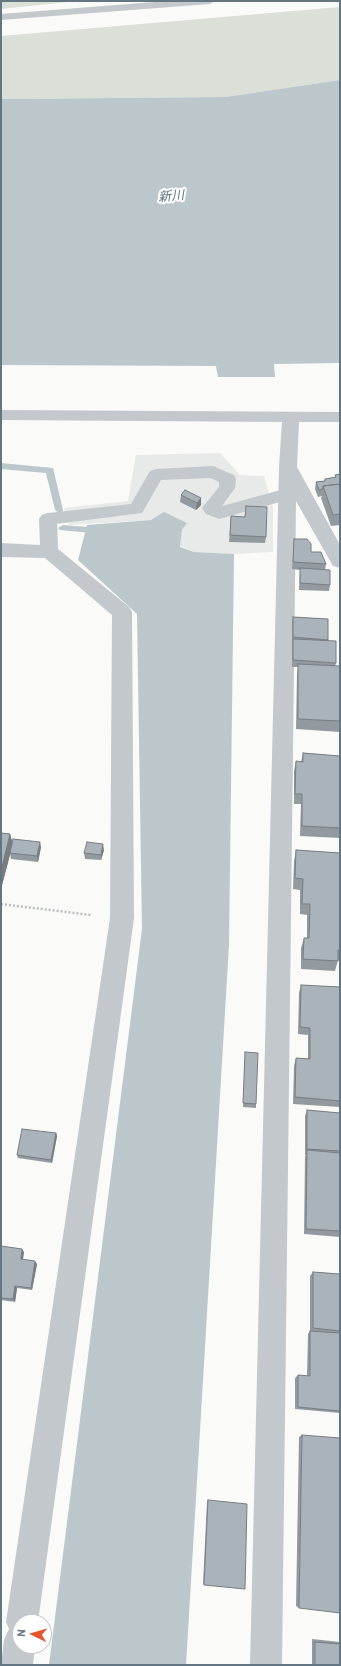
<!DOCTYPE html>
<html>
<head>
<meta charset="utf-8">
<style>
  body { margin:0 }
  #map { position:relative; width:341px; height:1666px; overflow:hidden; background:#fafaf8; font-family:Barlow,sans-serif }
  canvas { display:block }
  .frame { position:absolute; inset:0; border:2px solid #657683; pointer-events:none }
  .north { position:absolute; left:12px; top:1614px; width:40px; height:40px; box-sizing:border-box; background:#fff; border:1px solid #c1c8cd; border-radius:50%; rotate:275deg; font-size:11px; font-weight:700; line-height:16px; text-align:center; color:#657683 }
  .north::after { content:''; display:block; margin:auto; width:14px; height:18px; background:#e4572e; clip-path:polygon(50% 0,100% 100%,50% 72%,0 100%) }
</style>
</head>
<body>
<div id="map">
<canvas width="341" height="1666"></canvas>
<div class="frame"></div>
<div class="north">N</div>
</div>
<script>
const ctx = document.querySelector('canvas').getContext('2d');
ctx.lineJoin = 'round';
function paint(path, color) {
  ctx.fillStyle = color;
  ctx.fill(path, 'evenodd');
}
function poly(rows) {
  const path = new Path2D();
  for (const r of rows) {
    path.moveTo(r[0], r[1]);
    for (let i = 2; i < r.length; i += 2) path.lineTo(r[i], r[i + 1]);
  }
  return path;
}
function stroke(path, color, width, dash) {
  ctx.strokeStyle = color;
  ctx.lineWidth = width;
  ctx.lineCap = dash ? 'butt' : 'round';
  ctx.setLineDash(dash || []);
  ctx.stroke(path);
}
function label(font, color, halo, rows, align = 'center') {
  ctx.font = font + ' Barlow,"Noto Sans JP",sans-serif';
  ctx.lineWidth = 4;
  ctx.setLineDash([]);
  ctx.textBaseline = 'middle';
  ctx.strokeStyle = halo;
  ctx.fillStyle = color;
  for (const [text, x, y, turn = 0] of rows) {
    ctx.save();
    ctx.translate(x, y);
    ctx.rotate((+turn || 0) * Math.PI / 180);
    ctx.textAlign = isNaN(turn) ? turn : align;
    if (halo) ctx.strokeText(text, 0, 0);
    ctx.fillText(text, 0, 0);
    ctx.restore();
  }
}
paint(poly([
  [220,453,240,475,264,476,273,508,273,552,234,554,194,552,180,546,182,530,186,523,164,513,151,520,69,525,64,508,128,501,136,455]
]), '#e8e9e9');
paint(poly([
  [1,1,77,1,1,9],
  [340,7,340,80,225,97,1,99,1,36]
]), '#dadfd7');
paint(poly([
  [340,80,340,363,274,364,275,377,218,377,216,366,1,365,1,99,225,97],
  [164,512,187,523,182,530,180,547,194,552,234,554,229,945,186,1665,49,1665,142,929,137,614,78,560,87,525,151,520]
]), '#bbc7cb');
paint(poly([
  [1,463,53,468,63,510,62,512,59,513,55,510,46,473,1,469,1,463],
  [63,525,101,528,106,531,101,534,60,530,58,528,63,525]
]), '#bbc7cb');
stroke(poly([
  [1,904,91,915]
]), '#bbbfc2', 2.5, [2, 2]);
paint(poly([
  [167,1,215,1,210,4,1,20,1,14,167,1],
  [213,466,234,475,236,479,235,488,222,506,288,488,294,490,296,494,294,498,219,519,206,514,202,508,219,487,219,482,211,478,161,480,142,513,48,525,42,523,39,519,42,515,48,513,131,504,150,471,156,469,213,466]
]), '#c3c8cc');
paint(poly([
  [1,410,340,412,340,422,299,422,297,467,340,545,340,568,333,566,296,501,282,1665,250,1665,279,467,282,422,1,420,1,410],
  [48,513,54,515,57,519,58,549,129,607,132,612,134,918,38,1622,20,1622,20,1646,35,1646,33,1665,1,1665,4,1640,9,1629,6,1622,110,918,112,615,45,558,1,557,1,543,40,545,39,519,42,515,48,513]
]), '#c3c8cc');
paint(poly([
  [340,474,340,525,331,526,321,498,322,496,318,497,315,489,316,482,324,481,325,479,335,478,335,475],
  [181,495,201,505,196,510,180,502],
  [231,516,266,537,265,543,229,542],
  [294,539,326,564,325,570,330,585,329,591,299,590,300,570,292,569],
  [293,617,328,619,328,641,336,663,335,666,340,666,340,732,296,729,297,675,298,667,292,667,292,623],
  [303,753,340,756,340,838,300,836,301,804,294,804,294,771,296,761,301,762],
  [1,833,10,834,12,843,41,847,38,862,11,859,10,853,1,889],
  [104,850,101,860,85,859,84,853],
  [296,850,340,853,340,961,338,960,335,971,301,969,301,948,304,938,307,938,307,915,300,914,300,890,293,889,294,861],
  [301,985,340,987,340,1107,293,1104,294,1066,296,1058,308,1059,308,1035,298,1034,299,993],
  [245,1052,256,1104,256,1108,243,1107],
  [307,1110,340,1113,340,1237,304,1234,305,1156,306,1155,305,1155,305,1116],
  [56,1133,57,1136,52,1163,18,1158,17,1155],
  [1,1246,24,1252,23,1260,37,1264,32,1290,17,1288,15,1302,1,1300],
  [313,1272,340,1274,340,1413,295,1409,295,1378,298,1375,307,1376,308,1334,310,1331,310,1276],
  [302,1435,299,1608,296,1606,299,1437],
  [208,1500,204,1585,203,1584,207,1501],
  [312,1639,340,1642,340,1665,312,1665]
]), '#929a9f');
paint(poly([
  [201,498,201,505,196,510,197,503],
  [10,834,13,844,1,889,1,871],
  [40,842,41,847,38,862,37,856],
  [103,844,104,850,101,860,101,855],
  [56,1133,57,1136,52,1163,51,1160],
  [22,1249,24,1252,22,1262,21,1259],
  [35,1261,37,1264,32,1290,31,1288],
  [15,1286,17,1288,15,1302,13,1299]
]), '#777d82');
const building = poly([
  [340,474,340,484,323,486,323,489,319,490,316,482,325,481,325,479,336,477,335,475,340,474],
  [340,484,340,514,333,515,323,486,340,484],
  [185,490,201,498,197,503,181,495,185,490],
  [246,506,267,507,266,537,230,535,231,516,245,517,246,506],
  [294,539,307,539,311,544,311,552,321,552,326,564,293,562,294,539],
  [300,568,330,570,330,585,300,583,300,568],
  [293,617,328,619,328,640,293,637,293,617],
  [293,639,336,641,336,663,293,660,293,639],
  [298,664,340,666,340,721,298,719,298,664],
  [303,753,340,756,340,828,302,826,302,794,295,794,296,761,303,762,303,753],
  [1,833,10,834,1,871,1,833],
  [13,839,40,842,37,856,10,853,13,839],
  [87,842,103,844,101,855,84,853,87,842],
  [296,850,340,853,340,950,338,950,338,961,303,959,304,938,309,938,310,904,302,904,303,879,295,878,296,850],
  [301,985,340,987,340,1101,295,1097,296,1058,310,1059,310,1028,300,1027,301,985],
  [245,1052,258,1053,256,1104,243,1103,245,1052],
  [307,1110,340,1113,340,1151,307,1149,307,1110],
  [22,1129,56,1133,51,1160,17,1155,22,1129],
  [307,1150,340,1153,340,1231,306,1229,307,1150],
  [1,1246,22,1249,21,1259,35,1261,31,1288,15,1286,13,1299,1,1298,1,1246],
  [313,1272,340,1274,340,1331,313,1328,313,1272],
  [310,1331,340,1333,340,1411,298,1407,298,1375,310,1376,310,1331],
  [302,1435,340,1438,340,1613,299,1608,302,1435],
  [208,1500,247,1504,245,1589,204,1585,208,1500],
  [315,1642,340,1644,340,1665,315,1665,315,1642]
]);
paint(building, '#aab3b9');
stroke(building, '#777d82', 1);
label('italic 13px', '#60757c', '#fff', [
  ["新川",171,196,-5]
]);
</script>
</body>
</html>
